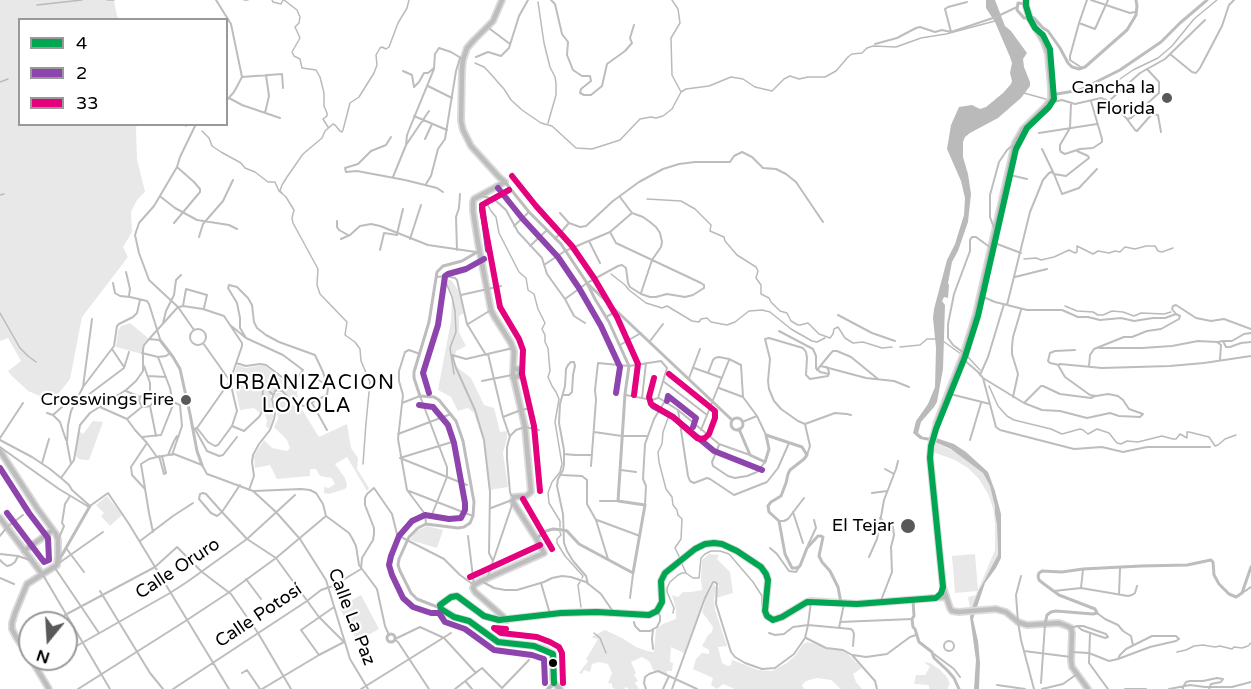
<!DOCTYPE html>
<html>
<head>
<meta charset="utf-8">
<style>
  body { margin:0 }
  #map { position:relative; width:1251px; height:689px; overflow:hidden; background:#fff; font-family:"Varela Round",sans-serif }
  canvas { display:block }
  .legend { position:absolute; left:18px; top:18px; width:210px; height:108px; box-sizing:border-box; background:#fff; border:2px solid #999; margin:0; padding:8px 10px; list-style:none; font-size:18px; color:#000 }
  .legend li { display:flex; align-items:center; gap:12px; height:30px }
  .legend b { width:30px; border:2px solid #999 }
  .north { position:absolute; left:18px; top:611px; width:60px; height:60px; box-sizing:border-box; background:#fff; border:2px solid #999; border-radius:50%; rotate:198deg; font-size:16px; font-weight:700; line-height:24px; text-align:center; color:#000 }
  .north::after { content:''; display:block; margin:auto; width:21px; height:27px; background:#595959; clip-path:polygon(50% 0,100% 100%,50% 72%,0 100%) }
</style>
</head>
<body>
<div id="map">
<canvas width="1251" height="689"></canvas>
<ul class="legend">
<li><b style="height:8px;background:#00a651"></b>4</li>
<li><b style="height:8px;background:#8e44ad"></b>2</li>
<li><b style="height:8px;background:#e5007d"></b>33</li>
</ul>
<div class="north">N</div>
</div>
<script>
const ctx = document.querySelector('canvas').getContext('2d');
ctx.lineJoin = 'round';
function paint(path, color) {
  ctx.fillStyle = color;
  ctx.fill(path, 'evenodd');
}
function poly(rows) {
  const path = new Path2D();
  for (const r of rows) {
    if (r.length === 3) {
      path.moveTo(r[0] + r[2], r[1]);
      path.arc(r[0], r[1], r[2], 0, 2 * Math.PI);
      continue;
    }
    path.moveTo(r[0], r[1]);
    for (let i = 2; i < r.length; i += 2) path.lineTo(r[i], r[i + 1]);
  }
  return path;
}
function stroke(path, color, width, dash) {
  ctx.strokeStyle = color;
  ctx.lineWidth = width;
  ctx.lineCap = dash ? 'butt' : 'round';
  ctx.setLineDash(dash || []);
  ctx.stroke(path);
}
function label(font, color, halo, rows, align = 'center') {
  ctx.font = font + ' "Varela Round",sans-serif';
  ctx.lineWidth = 4.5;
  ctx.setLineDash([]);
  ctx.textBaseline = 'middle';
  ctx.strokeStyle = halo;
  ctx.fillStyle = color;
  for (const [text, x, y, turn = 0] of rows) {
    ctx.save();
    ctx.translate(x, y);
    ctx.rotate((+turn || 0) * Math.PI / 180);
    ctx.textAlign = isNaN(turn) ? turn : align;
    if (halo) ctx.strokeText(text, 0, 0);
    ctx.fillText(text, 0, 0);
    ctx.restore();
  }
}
paint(poly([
  [0,0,114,0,117,16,120,19,20,20,20,124,137,125,136,128,137,159,145,192,137,200,131,212,132,232,123,247,128,257,82,317,70,379,59,393,53,397,45,398,28,391,12,376,8,371,21,361,8,338,0,341],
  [444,278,451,280,458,290,464,313,459,316,459,332,466,346,456,351,454,361,458,368,471,378,484,405,494,408,500,432,507,431,507,438,503,453,508,487,489,490,483,440,474,413,468,408,458,411,451,397,438,390,451,321,452,297],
  [130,323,148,338,143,344,142,354,116,347,118,331,121,326],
  [237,365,246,368,258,366,265,366,288,385,292,386,295,384,298,397,294,401,283,391,275,391,271,395,271,402,273,412,273,417,269,429,266,426,267,420,264,413,260,413,254,408,240,410,233,378],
  [277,393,281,393,293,405,301,408,319,437,347,424,351,448,358,458,357,469,369,488,367,491,347,457,335,464,345,478,347,486,345,489,329,494,324,493,324,487,329,488,335,484,332,478,320,476,316,469,310,469,310,476,277,479,270,465,255,468,254,456,264,440,272,448,287,451,290,448,287,440,274,427,278,419,275,402,275,394],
  [93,421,103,422,89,460,85,460,79,459,76,456,78,430,83,434],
  [935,442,958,453,983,473,990,486,995,507,995,514,997,525,998,550,998,555,991,571,984,580,972,608,970,608,968,597,976,595,977,591,955,593,952,556,975,554,978,590,995,550,995,523,993,508,988,494,979,479,968,468,955,460,933,452],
  [107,496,122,515,110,526,101,516,104,513,96,505],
  [427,526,443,530,437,548,410,540,413,535,417,531],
  [709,554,719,555,717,559,730,572,733,593,716,598,719,585,714,580,711,582,684,653,671,647,670,662,673,663,672,671,667,671,667,675,653,670,650,662,642,657,631,662,636,673,634,675,638,681,635,683,639,689,629,689,626,687,624,689,615,689,612,687,612,684,608,683,612,673,608,664,599,662,592,664,590,672,584,670,582,674,579,673,588,661,586,659,598,639,591,637,605,630,622,638,636,647,647,651,654,652,656,629,663,624,676,619,676,609,672,595,678,597,683,592,691,592,702,590,701,579,702,560],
  [714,584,716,588,714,599,715,610,727,646,718,647,722,663,728,666,731,665,732,660,758,670,772,671,787,663,796,655,803,644,808,642,815,644,827,649,841,650,847,653,862,668,853,674,856,682,862,689,841,689,831,680,817,678,806,681,802,685,804,689,735,689,723,684,717,689,711,685,713,678,693,669,696,659,702,653,709,654,709,650,702,646,708,635,712,632,713,627,702,612,706,598],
  [361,595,379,629,357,641,339,607],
  [924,662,930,663,939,669,947,677,950,684,948,686,948,689,929,689,929,685,914,684,916,675,925,675,930,667]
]), '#e8e8e8');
paint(poly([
  [986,0,995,0,1005,26,1011,31,1027,53,1023,59,1024,67,1030,82,1030,86,1021,98,998,118,970,133,965,137,963,142,963,157,968,174,971,194,968,222,958,251,952,262,948,283,949,285,948,298,944,297,942,301,945,305,943,369,937,402,934,407,921,422,918,433,923,437,936,438,954,444,966,452,988,472,995,491,1001,514,1001,558,996,568,985,583,973,619,978,641,980,663,979,689,974,689,976,660,970,617,973,605,978,592,998,555,998,550,997,525,995,514,995,507,990,486,983,473,951,449,935,442,920,439,913,433,916,421,928,404,935,387,936,348,933,318,934,309,947,260,955,244,964,215,965,198,961,181,947,149,951,125,959,107,972,105,980,109,986,107,1003,93,1011,84,1012,81,1010,73,1012,63,1010,57,995,22,986,8]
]), '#bababa');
stroke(poly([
  [107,0,114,0],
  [244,0,248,0],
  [272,0,273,2,281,4,283,0],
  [284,0,297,10,300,17,299,23,295,27,300,38,292,52,294,56,300,59,302,68,316,70,320,77,324,93,324,106,327,113,327,116,323,119,328,127],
  [672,0,678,9,680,23,671,38,672,75,681,92],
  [538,2,544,43,550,67,555,77,556,83,556,95,548,123],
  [37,5,82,0],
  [475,63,484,67,488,71,504,89,511,100,522,110,541,123,552,126,576,148,592,149,620,140,640,119,651,117,656,118,663,116,672,109,681,92,686,89,709,86,731,77,743,79,755,87,772,91,784,79,790,76,799,79,808,77,825,77,836,71,848,57,852,54,862,53,867,48,873,46,896,47,921,38,946,34,995,21],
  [0,82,8,79],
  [1107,88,1133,70,1158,58,1172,46,1194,19,1217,0],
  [1024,93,1049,100],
  [183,124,186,126],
  [202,131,209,138,212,146,221,152,241,163,245,168,255,172,268,182,275,182,279,191,286,197,294,210,292,218,293,223,318,269,317,285,320,294,347,322,345,335,355,342,360,349,361,361,370,382,366,423,363,464],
  [282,193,280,191,282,185,287,177,303,154,322,138,325,131,333,124,335,125,340,131,342,132,343,130,350,103,359,97,374,73,377,65,376,55,380,48,382,47,386,49,389,47,398,23,407,8,409,0],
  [0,195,4,194],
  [647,199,681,201,695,209,711,225,710,231,724,237,725,241,737,255,756,267,758,271,756,278,761,285,761,294,769,298,771,302,780,311,787,313,791,321,798,325,800,325,808,323,819,334,830,338,833,334,834,329,838,327,845,338,853,343,863,342,882,348,892,347],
  [485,200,491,211,496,217,499,233,519,272,526,278,528,290,534,294,538,309,545,323,542,329,545,335,545,342,548,348,550,371,548,377,552,386,556,392,559,399,555,422,562,464,560,472,552,482,548,493,549,503,560,521,560,527],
  [1024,259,1036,258,1041,260,1054,257,1069,250,1075,253,1077,252,1077,246,1093,254,1098,251,1109,253,1115,251,1120,252,1125,247,1135,249,1146,246,1155,246,1158,251,1162,252,1173,248],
  [611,274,625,285,629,290,646,303,662,308,667,306,692,321,699,322,701,319,707,318,711,322,727,325,735,322,749,311,762,310,770,312,791,329,812,341,817,342,825,338],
  [444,278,452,297,455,311,456,332,450,348,454,374],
  [1065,306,1077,311,1093,312,1098,315,1103,315,1112,311,1123,312,1134,316,1141,313,1164,314,1171,312],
  [0,313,20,348,28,356,36,362],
  [943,341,961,354],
  [900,347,920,345,927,339,936,339],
  [968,357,980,370],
  [989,386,998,406,1007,416,1014,420,1051,429,1062,434,1080,429,1083,430,1088,434,1097,429,1109,433,1117,443,1121,444,1127,441,1138,442,1162,436,1173,439,1176,439,1180,434,1187,438,1187,432,1189,432,1209,437,1215,446,1218,445,1225,439,1236,435],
  [668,411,668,418,663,432,662,444,658,452,659,462,666,489,672,497,673,505,677,510,678,515,682,519,681,539,675,548,680,558],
  [560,532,561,535,557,539,557,543,565,556,583,576,582,578],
  [682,564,686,573,693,578,699,578,701,558,705,554,711,551,720,551,729,554,753,582,762,596,762,605],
  [580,582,578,585,581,607],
  [673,613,674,608,667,592,667,588,670,582,678,575,682,573,686,573],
  [594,633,600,638,606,653],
  [1177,652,1186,650,1194,646,1203,645,1215,647,1220,646,1232,649,1234,647,1242,648,1248,646,1251,643]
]), '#bababa', 1.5);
const primary = poly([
  [502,0,493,21,474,40,467,48,463,60,462,70,461,121,463,130,471,146,499,177,505,182],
  [505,182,474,199,473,202,473,211,478,243,491,310,494,316,511,343,514,351,513,375,525,427,531,492,526,496,514,497,513,502,536,538,544,553,481,581,474,585,473,588,475,592,507,620],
  [513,378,519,376,520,372,518,369,514,369],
  [0,451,37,508,56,534,58,540,58,556,57,565,27,584,15,613,12,623,12,629,16,637,30,658],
  [0,518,42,574],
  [24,551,53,530],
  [31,659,49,689],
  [560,689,554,683,553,679,553,654,546,650,534,646,498,642,469,621,454,617,441,609,440,605,451,597,457,596,484,616,499,620,561,613,597,612,649,615,657,611,662,602,661,581,665,573,695,549,705,544,714,543,722,544,737,551,761,567,766,574,768,580,765,611,767,616,773,620,782,617,807,602,811,601,857,604,946,597]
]);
const trunk = poly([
  [1026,0,1026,6,1030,19,1044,42,1048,54,1051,88,1051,99,1046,106,1023,129,1015,143,976,314,964,353,937,422,931,446,930,458,943,587,950,608,952,611,959,612,996,609,1006,612,1018,622,1027,625,1059,623,1067,626,1071,628,1072,633,1071,661,1072,667,1088,689]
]);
stroke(primary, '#dbdbdb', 8);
stroke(trunk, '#dbdbdb', 8);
stroke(poly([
  [216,0,231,24,242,77,234,92,226,101],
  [551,0,555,4,562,34,568,42,567,55,573,70,582,76,590,76,591,81,581,89,580,93,584,95,591,95,602,86,607,64,625,51,632,43,630,38,634,25],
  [1091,0,1130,13,1135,12],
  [1079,23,1087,0],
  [490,29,510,44],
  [951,32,945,9,948,7,967,2],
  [875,44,897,38,916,28,920,27,935,32,942,30,951,32,996,17,1017,7],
  [1170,54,1192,72,1196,73,1200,68,1222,26,1229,5,1234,0],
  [476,57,488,52,501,56,509,48,519,16,528,0],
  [1082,68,1070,60,1070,56,1079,23,1095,29,1108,0],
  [403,71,412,75,414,87,419,82,424,73,428,73,434,68,435,54,439,48,451,52,461,58],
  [242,77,282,74,283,88],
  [428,86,452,98],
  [229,98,242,105,280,118],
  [1109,101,1127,119,1131,118,1159,93,1159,82,1147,69],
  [1053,102,1062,100,1075,104,1101,98,1109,101,1140,73,1165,59,1205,20],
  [1071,103,1070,128,1060,145,1060,150,1061,152,1065,154,1080,149,1093,148,1102,142,1102,139,1091,101],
  [265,113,269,96,266,75],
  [414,116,447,130],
  [1127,119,1135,130,1137,131,1152,114,1158,115,1161,132],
  [1039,133,1097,124],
  [391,137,386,145,371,151,358,164,345,168,346,172,357,171,405,180,437,188,443,192],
  [425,139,432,124],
  [406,145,407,135,411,125,434,69],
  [1042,149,1054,174,1066,176,1089,158,1088,156,1077,151],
  [1010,175,1027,179],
  [393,177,406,145,429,111],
  [426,184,431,176,438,149,445,139,456,71,460,58],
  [481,196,494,199,506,210,518,232,542,258,547,274,565,299,587,283,618,266,622,265,626,268,628,283,630,287,641,294,650,297,656,297,667,294,685,297,693,295,704,288,704,285,701,283,616,243,610,232,565,251,544,265],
  [161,197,175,208,197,220,229,225,237,229],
  [620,197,632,213],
  [337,221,337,227,339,230,348,235],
  [174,223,200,192,200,189,194,182,177,167],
  [569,223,580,227,586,226,613,201,639,182,663,169,679,164,695,162,730,162,734,156,742,152,752,157,763,168,776,169,786,174,796,182,823,222],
  [514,226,529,212],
  [994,228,990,217,990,195,999,162,1007,150,1013,145],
  [610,232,632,213,643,217,650,222,656,227,660,233,662,242,661,247,652,260,641,293],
  [397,234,403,209],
  [199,237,203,224,223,201,233,180],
  [341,239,350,235,360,226,371,224,380,226,428,245,476,252],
  [410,239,421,205],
  [555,239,569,223,560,213],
  [589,241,600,263],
  [992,242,1021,253],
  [530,246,547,230],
  [380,250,384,233,397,235],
  [457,250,456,217,459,208,460,194],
  [126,272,130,289,129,296],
  [437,277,446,276,455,278,457,280,467,324,486,355],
  [1015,277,1047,269],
  [113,283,115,293,120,296,130,297,147,301,149,304,160,339],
  [461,295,501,286],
  [981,296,995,302,1027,310,1062,310,1078,317,1088,317,1100,320,1121,318,1134,321,1153,318,1165,318,1176,314,1180,316,1179,319,1161,329,1147,331,1132,337,1124,337,1094,349,1090,355,1089,366],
  [565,299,574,316,585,323],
  [1007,305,1030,212,1043,180,1049,173,1051,172,1054,174,1062,194,1079,188,1097,169],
  [183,306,186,289,207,295,204,308],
  [179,307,183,306,203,309,224,316,242,343,242,346,230,381,197,428,193,429],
  [1176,314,1172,309,1173,306,1176,305,1196,318,1211,321,1224,319,1251,329],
  [838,315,872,333,895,341],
  [606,317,617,311],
  [163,323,166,311,174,295,176,280,181,275],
  [468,324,491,310],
  [230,325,246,338,283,355,303,370,294,383,291,384,266,365,260,364,246,366,236,363],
  [198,337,8],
  [194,330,178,307,149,280,139,253,135,235,139,223,154,206,177,167,180,157,196,124],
  [779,331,813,349,816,356,816,368,820,372,829,374],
  [150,338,178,307],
  [246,338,240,328,240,318,237,303,228,288,229,285,237,287,248,298,252,305,254,322,257,328,266,335,279,342,315,355,323,372,327,385],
  [650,341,663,324],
  [1223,341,1226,347,1230,347,1241,343,1251,342],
  [1218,342,1223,341,1232,341,1244,334,1251,333],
  [620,345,641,333],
  [1099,348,1142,348,1172,346,1198,341,1217,342,1221,345,1220,360],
  [112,349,124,367],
  [142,353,158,357,166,356,170,353],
  [964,353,953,345,948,338,948,324,954,294,970,251,970,240,972,237,976,237,991,248],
  [420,354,409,350,405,352,399,371,399,381,403,395,398,439,407,490,425,514,426,524],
  [488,354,503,417,510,437],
  [452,355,456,368,475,410,484,440,490,492,489,553,493,561],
  [452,355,466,359,513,348],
  [963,359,978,372,983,378,996,427,1000,430,1074,449,1102,447,1123,452,1147,447,1210,447],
  [574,362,571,362,568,365,566,369,565,386,560,404,559,423,564,450,564,464,563,470,558,479,557,486,563,514,564,543,567,551,573,561,586,576,588,584],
  [1059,365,1050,363,1048,361,1050,353,1055,351,1075,350],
  [144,366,150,383,150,394],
  [821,366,866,378,894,381,909,387],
  [694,368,722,378],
  [817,370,831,353,833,351,837,351,851,357,878,379],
  [708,373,713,360,715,358,719,357,729,359,741,365,743,397,757,416,766,435],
  [980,375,988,357,1004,304],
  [148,376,166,377],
  [689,378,700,349],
  [983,378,1024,403,1042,410,1060,411,1087,418,1110,413,1119,416,1140,417,1143,414,1129,409,1123,400,1118,396,1108,394,1096,396,1090,395,1065,377,1058,365,1060,364,1102,368,1170,366,1204,363,1251,356],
  [482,381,512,375],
  [663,381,707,415],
  [83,387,92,319],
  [719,388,743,397],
  [126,391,140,397],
  [950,394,990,404],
  [563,395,569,395,572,392,573,375,575,366,574,362],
  [626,395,652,400,658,398],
  [140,397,139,401,141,405,145,407,150,406,154,401,153,397,150,394],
  [140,397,145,393,150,394],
  [1013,397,1018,374,1012,354,1012,347,1013,337,1021,310],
  [642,398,646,363],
  [659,398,678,410,719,444,750,455],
  [154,401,173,402,180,405,182,426,172,455],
  [312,403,327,430],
  [402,403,420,396,447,467,447,477,431,517],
  [1024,403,1041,386,1043,386,1060,394,1091,398,1095,396],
  [76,404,124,368,129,352],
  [150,406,156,436],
  [100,407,127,419,135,430,147,443,157,457],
  [678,410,688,476,690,481,694,483,707,478,710,479,734,495,767,482,778,468,789,443],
  [47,413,53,415,60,422,66,440],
  [53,415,73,397,78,396],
  [503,417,521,410,531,408],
  [127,419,143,406],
  [742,422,757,416],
  [805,424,835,413,847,414,851,415],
  [232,426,244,431,259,417,262,412,263,385,267,386,269,391,273,395],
  [197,428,208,442,215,446,218,445,232,426,237,411,230,381,203,343],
  [195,429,207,451,219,456,223,455,237,437],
  [701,430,729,360],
  [594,432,622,436,647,436],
  [398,434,451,414],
  [142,437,161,435,173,405,170,388,158,357],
  [0,438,23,403],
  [0,440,32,457,50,469,61,478,69,485,72,490,90,506,108,493,129,524,229,689],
  [970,440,981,403],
  [719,445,712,462,713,466,728,476,735,478,747,476,757,472,765,462],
  [0,447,59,489,89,507],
  [564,454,575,455,591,455],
  [168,455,174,441,177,436],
  [807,455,810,446,805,424,798,421,781,409,774,401,769,389,768,381,770,359,765,339,769,338,803,348,806,352,807,358,806,375,810,379,828,376,829,372,827,367],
  [159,456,164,474,166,473,162,456],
  [400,458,467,485],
  [400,458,452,442],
  [42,463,49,439],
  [71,464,67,443,68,425,71,411,83,387,114,346,117,326,119,324,133,317,137,313,140,300],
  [591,466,596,400,595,390,598,363,629,366,661,361,667,368,658,398],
  [885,469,894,474],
  [621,470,636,472],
  [561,475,582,476,587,480,587,504,596,520,608,559],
  [61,478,74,460,80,425,90,413,126,390,136,381,143,371,143,349,144,345,149,339,159,340],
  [240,485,222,512,217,516,211,513,199,499,200,494,203,493,206,494,222,512,247,539,276,558,319,617,344,642,319,655,262,689],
  [145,489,132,475,131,467,147,443],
  [249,490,254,476,252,462,253,455,259,444,270,430,274,419,275,414,272,399,275,391,277,390,282,391,294,403,304,406,327,395,328,388,327,385,310,375],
  [254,491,301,489,310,490,316,493,323,504,326,516,349,533,352,538,356,546,359,565,377,589,385,626,389,635],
  [409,491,473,516],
  [872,493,887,491],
  [514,497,511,495,510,492,507,459,507,447,510,436,516,430,525,427,539,430],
  [600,501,618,501],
  [645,505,646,486,643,479,645,444,654,419,665,401],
  [491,508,512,500],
  [793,512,803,543],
  [880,518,891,528],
  [597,520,640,536],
  [779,521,784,521,788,519,804,498],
  [153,532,149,513,141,464,149,459,157,457,174,454,202,465,207,474,210,475,253,491,276,512,300,539,326,580,350,659,368,689],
  [0,536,7,527,23,515],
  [468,536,474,585],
  [59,538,64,526,62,523,65,504,70,496],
  [140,541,173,516,193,503],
  [808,545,816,528,814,520],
  [66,548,84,572],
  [770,548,777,554,789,571,796,572,800,566],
  [0,554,18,556,30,560],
  [869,557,877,539,884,500,896,469,898,461],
  [0,560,3,563,7,566,11,565,15,562,18,556],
  [59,563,103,532],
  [55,568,99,633],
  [43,575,110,689],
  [488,576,513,502],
  [1021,576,1016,595,1018,622,1021,640,1034,689],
  [0,578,14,584],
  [246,579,261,599],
  [483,582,494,588,505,590,517,590,544,582,552,578,562,576,571,577,586,582,601,594,614,613],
  [541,583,550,614],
  [1081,588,1083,570],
  [100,591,150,673,163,689],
  [1054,591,1081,588,1128,596,1132,595,1135,593,1137,586],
  [1242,593,1251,587],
  [1119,595,1120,568],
  [630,598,633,574],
  [880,603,892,572,891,547,894,535,892,521],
  [1097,613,1105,619,1118,625,1123,631,1131,636,1133,645],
  [65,615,155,567,177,547,202,572,231,594,258,633,291,689],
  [634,622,635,626,640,631,650,631,657,627,660,621,660,616,657,611],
  [840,622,912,619],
  [839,628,844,604],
  [1071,628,1077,626,1083,626,1106,634,1108,637,1105,638,1082,630,1077,626],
  [769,633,775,635,784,634,793,627,808,625,851,629,853,631,854,634,853,646],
  [1090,633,1089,663,1108,689],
  [806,638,826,648,843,650,852,655,875,681,877,689],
  [395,639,420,627,444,638,476,673],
  [395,640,398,642,429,689],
  [949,646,5],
  [20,643,30,637],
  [653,649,652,639,653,629],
  [1024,651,1071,657],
  [66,652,170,593,187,582,247,539,295,495],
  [1071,652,1089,653,1109,661,1118,659,1150,647,1176,641,1179,639,1176,636,1152,636,1126,649,1120,655,1118,659],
  [934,654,954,669,960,677],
  [319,655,301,630,334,607],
  [853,655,866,657,887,654,910,637,916,635],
  [37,668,53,659],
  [242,673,247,670,260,689],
  [466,682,472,689],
  [1041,683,1045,624],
  [997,685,1025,689],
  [502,688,529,660],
  [78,689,187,620,228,593,276,558,326,516],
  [173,689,307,601,321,590,333,586,361,569,362,558,373,540,374,534,374,528,365,505,365,498,367,494,374,488,392,514,397,534,401,537,444,559,460,575,474,585],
  [361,689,451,633],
  [455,689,482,668,502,688],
  [646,689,644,683,645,677,649,674,658,671,697,689],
  [663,689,669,676],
  [672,689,705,598,713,582,715,582,717,584,716,604,731,652,735,657,745,663,762,669,775,668,794,654,805,638,808,625,811,601],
  [1042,689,1063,684,1077,674],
  [1125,689,1146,689],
  [1169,689,1190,685,1205,687,1232,687,1251,682],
  [1183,689,1183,687,1186,682,1190,681,1203,681,1217,678,1223,679,1221,682,1211,684,1209,689]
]), '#bdbdbd', 2);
stroke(poly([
  [1026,4,1018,3,1017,10,1024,18,1029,18],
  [1030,17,1034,18,1043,28,1048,31,1060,48,1068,63,1072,67,1079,69,1085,67,1127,30,1136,15,1137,6,1136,0],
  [1051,95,1080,90,1120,70,1161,42,1180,23,1207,0],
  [505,182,529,212,561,244,587,283,595,299,609,322,629,366,625,394,618,501,645,505,633,573,579,544,567,531,563,530,553,529,546,531,537,538],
  [589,285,732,420],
  [160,340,173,357,180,369,190,414,197,451,202,465],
  [737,424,6],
  [739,429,750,455,765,462,769,449,766,435],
  [766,435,802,447,807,455,804,459,790,470,788,474,786,483,781,496,771,502,768,506,769,512,779,521,785,554,792,568,796,568,800,566,807,548,818,536,821,536,823,537,819,556,822,562,830,571,838,587,841,603],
  [58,562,90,506],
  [913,600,914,616,912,619,913,627,915,629,919,642,932,652,934,658,947,670,954,678,959,689],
  [440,608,417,599,411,593,400,571,398,565,399,559,409,537,418,528,426,524,458,528,464,527,470,523,473,516,474,502,463,441,456,421,439,400,434,397,420,396,414,378,414,372,429,322,437,272,443,266,462,261,479,251],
  [1045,624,1047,615,1051,612,1056,611,1093,614,1097,613,1095,609,1059,595,1044,584,1039,580,1038,576,1039,573,1042,571,1062,572,1083,569,1141,566,1187,565,1211,560,1213,562,1214,575,1219,584,1229,594,1236,597,1242,593,1251,567],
  [391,638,4]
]), '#bdbdbd', 3);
stroke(poly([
  [548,689,554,683]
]), '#bfbfbf', 4);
stroke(primary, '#bdbdbd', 4.5);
stroke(trunk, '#bdbdbd', 4.5);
stroke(poly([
  [943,587,930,458,931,446,936,429,965,357,978,316,1016,149,1027,128,1049,107,1054,99,1050,49,1043,35,1035,28,1030,19,1026,6,1026,0],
  [554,683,553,654,534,646,498,642,469,621,454,617,441,609,440,605,451,597,457,596,484,616,499,620,561,613,597,612,649,615,657,611,662,602,661,581,665,573,695,549,705,544,714,543,722,544,737,551,761,567,766,574,768,580,765,611,767,616,773,620,782,617,807,602,857,604,936,598,941,593,943,587]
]), '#00a651', 6);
stroke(poly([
  [498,188,522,218,558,257,579,288,601,326,620,367,616,393],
  [488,250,482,205,509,190],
  [429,393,423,373,438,325,445,276,448,274,466,269,484,259],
  [667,401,668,396,696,418,693,427],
  [419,405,433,407,448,425,454,443,465,503,465,510,461,518,449,519,425,515,412,521,399,536,391,556,389,565,392,575,403,598,413,607,431,613,439,613,445,622,465,629,494,650,532,655,544,659,545,683],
  [653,406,673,417,714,451,762,470],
  [0,468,29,513,48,538,49,560,44,562,7,513]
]), '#8e44ad', 6);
stroke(poly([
  [512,176,536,206,572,246,594,278,617,317,638,364,634,395],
  [509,190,482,205,482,210,500,307,519,339,523,350,522,374,534,426,540,491],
  [654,378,649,397,651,404,673,417,697,438,701,439,705,438,709,434,715,418,715,411,669,374],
  [523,499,552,549],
  [470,577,540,545],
  [506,629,494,628,501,633,537,637,550,642,559,647,562,653,563,683]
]), '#e5007d', 6);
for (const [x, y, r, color] of [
  [1167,98,6,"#595959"],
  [186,400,6,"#595959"],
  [908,526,8,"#595959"],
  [553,663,5,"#000"]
]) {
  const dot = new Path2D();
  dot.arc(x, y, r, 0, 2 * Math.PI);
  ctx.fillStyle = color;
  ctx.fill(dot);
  stroke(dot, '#fff', 2);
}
label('18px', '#000', '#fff', [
  ["Cancha la",1155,88],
  ["Florida",1155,109],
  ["Crosswings Fire",174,400],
  ["El Tejar",894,526]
], 'right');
label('18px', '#000', '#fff', [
  ["Calle Oruro",178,569,-33],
  ["Calle Potosí",259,616,-34],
  ["Calle La Paz",351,617,69]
]);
ctx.letterSpacing = '1.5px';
label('20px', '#000', '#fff', [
  ["URBANIZACION",307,384],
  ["LOYOLA",307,407]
]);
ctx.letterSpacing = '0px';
</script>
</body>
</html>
